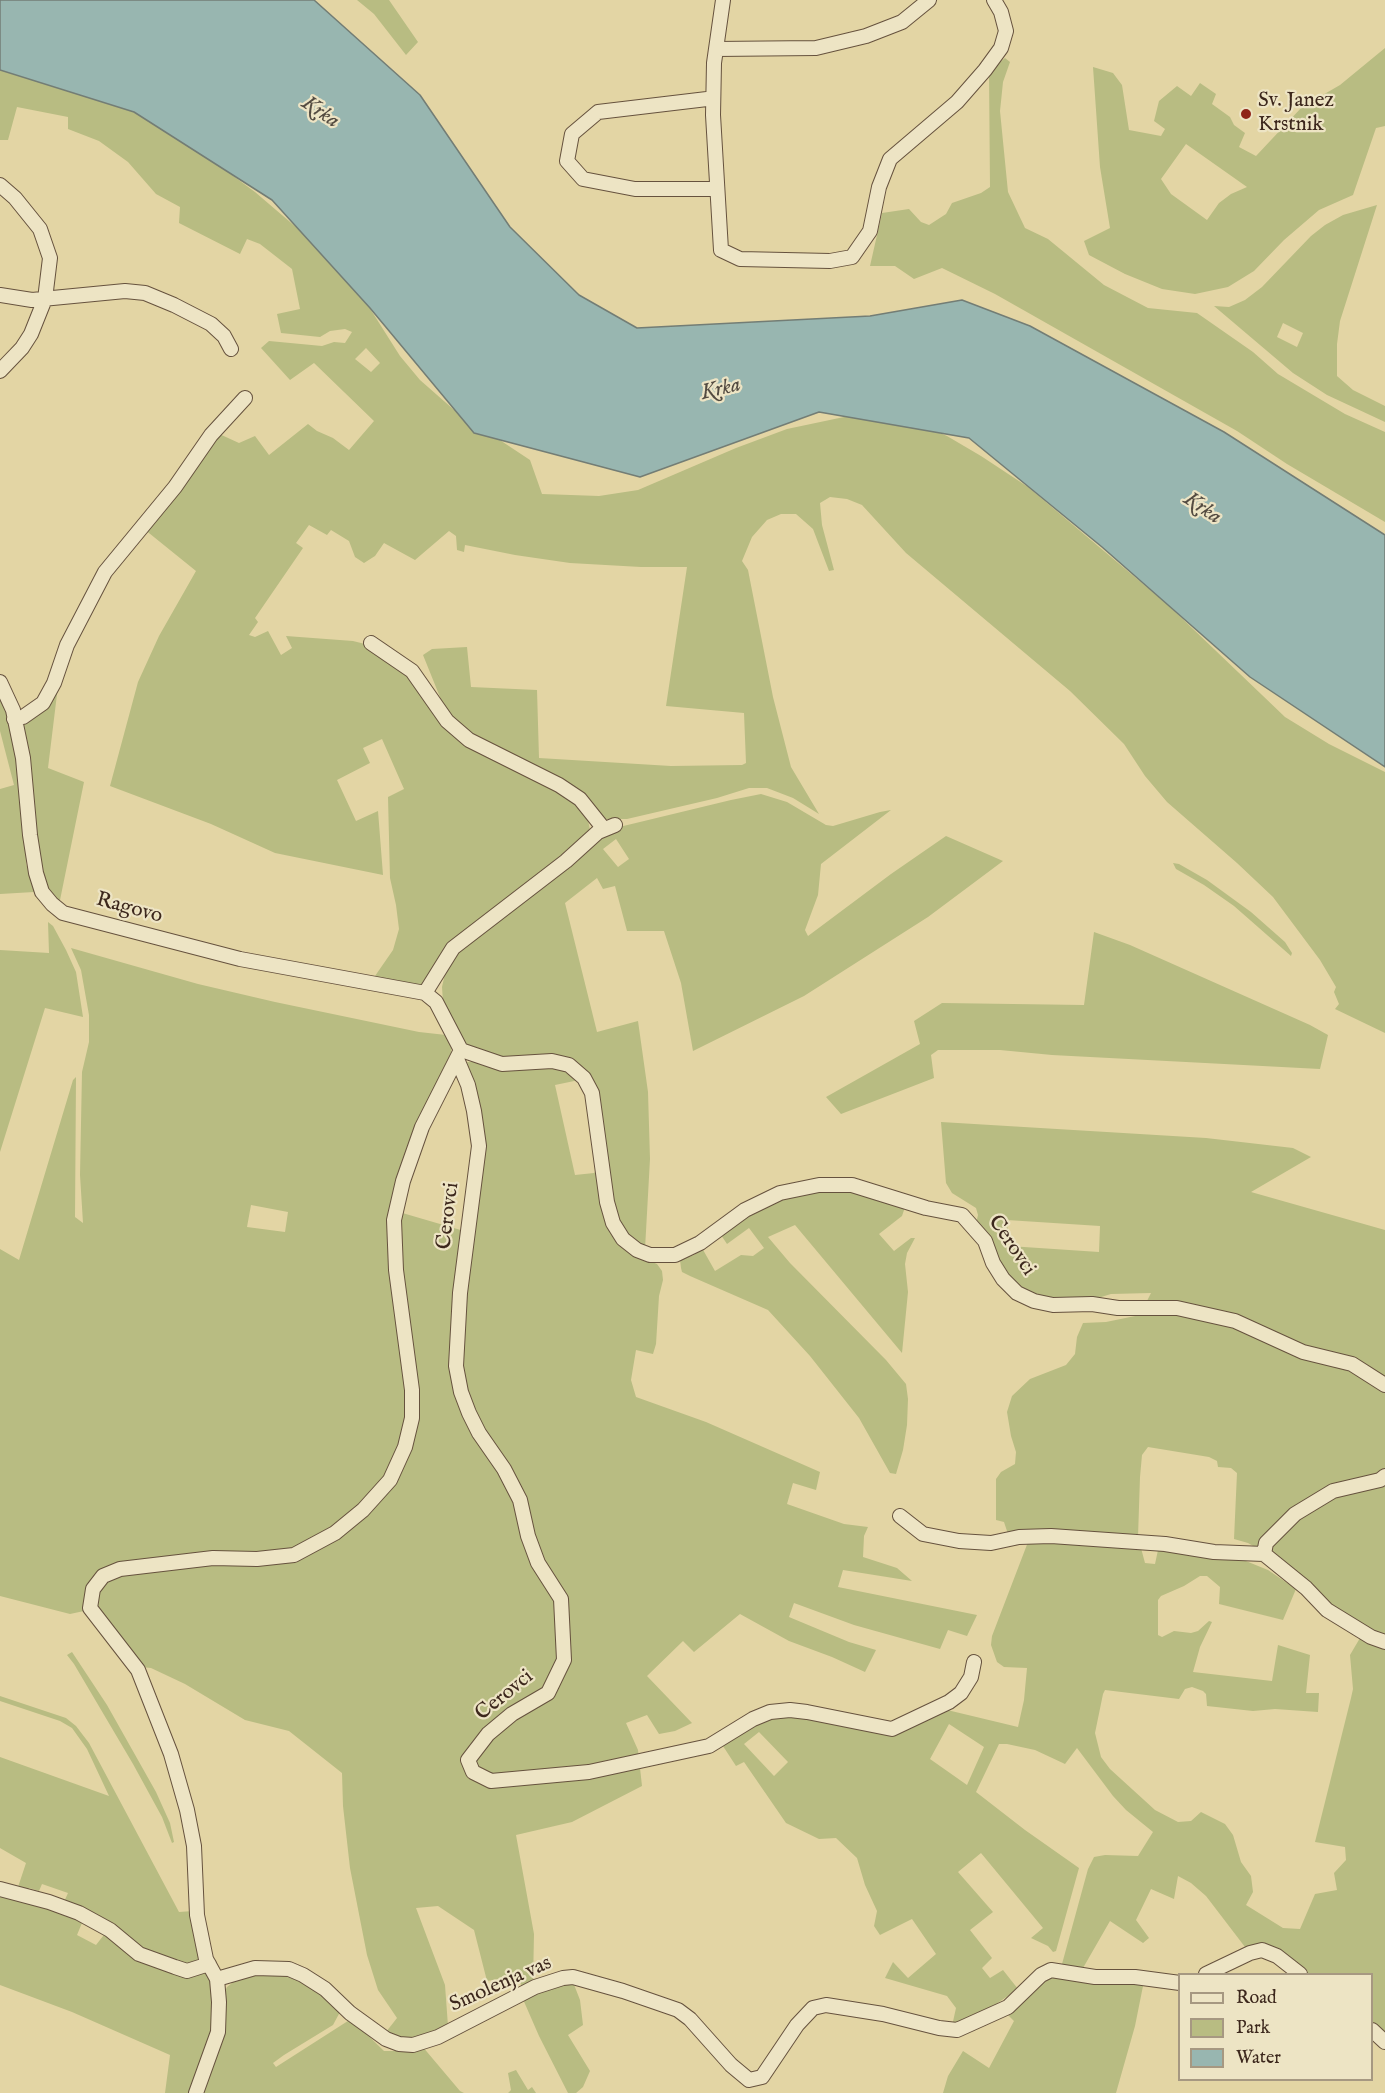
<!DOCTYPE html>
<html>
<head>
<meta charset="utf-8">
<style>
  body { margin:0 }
  #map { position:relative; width:1385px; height:2093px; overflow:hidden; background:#e3d5a4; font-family:"IM FELL English",serif }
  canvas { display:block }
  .legend { position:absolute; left:1178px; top:1973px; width:195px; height:108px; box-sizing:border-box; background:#ede4c4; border:2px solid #a69881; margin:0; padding:8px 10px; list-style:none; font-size:18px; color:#3c271c }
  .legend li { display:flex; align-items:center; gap:12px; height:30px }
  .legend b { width:30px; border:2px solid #a69881 }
</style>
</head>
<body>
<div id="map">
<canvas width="1385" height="2093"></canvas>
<ul class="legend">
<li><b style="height:8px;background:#ede4c4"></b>Road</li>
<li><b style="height:16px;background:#b8bc82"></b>Park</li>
<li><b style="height:16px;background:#98b6b0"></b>Water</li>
</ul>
</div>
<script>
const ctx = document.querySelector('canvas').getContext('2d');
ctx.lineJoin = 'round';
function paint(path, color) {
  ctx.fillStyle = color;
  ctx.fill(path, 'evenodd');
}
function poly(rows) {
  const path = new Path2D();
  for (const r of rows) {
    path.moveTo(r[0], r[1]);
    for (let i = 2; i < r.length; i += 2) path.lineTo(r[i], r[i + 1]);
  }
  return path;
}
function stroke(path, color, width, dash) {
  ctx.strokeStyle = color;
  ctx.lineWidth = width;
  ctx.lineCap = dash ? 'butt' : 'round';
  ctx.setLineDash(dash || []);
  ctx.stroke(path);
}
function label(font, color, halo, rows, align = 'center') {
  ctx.font = font + ' "IM FELL English",serif';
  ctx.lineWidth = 4.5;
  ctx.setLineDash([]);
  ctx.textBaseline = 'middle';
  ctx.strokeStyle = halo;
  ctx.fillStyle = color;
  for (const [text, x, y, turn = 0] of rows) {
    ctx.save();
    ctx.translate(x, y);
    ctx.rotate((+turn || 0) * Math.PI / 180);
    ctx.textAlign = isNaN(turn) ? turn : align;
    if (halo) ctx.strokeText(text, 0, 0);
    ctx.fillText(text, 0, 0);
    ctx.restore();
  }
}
paint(poly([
  [357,0,389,0,418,42,406,55,374,14],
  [1385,48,1385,126,1376,128,1353,195,1319,210,1284,240,1254,271,1228,287,1195,294,1162,289,1125,274,1089,255,1084,241,1110,228,1100,167,1093,67,1113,73,1122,85,1129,130,1161,136,1165,129,1154,121,1159,101,1177,86,1191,96,1200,83,1216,94,1212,104,1230,117,1234,125,1245,133,1239,147,1256,156,1302,107,1340,85],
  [1186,144,1247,187,1231,194,1219,203,1207,220,1171,194,1161,179],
  [0,52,125,103,198,150,255,192,331,257,357,288,400,356,420,380,453,409,530,460,542,494,599,496,638,490,736,448,787,429,863,413,899,416,947,436,981,456,1028,487,1168,605,1285,717,1329,744,1385,772,1385,1033,1335,1009,1339,1004,1334,992,1336,987,1320,960,1273,897,1237,863,1167,802,1145,776,1124,744,1070,691,906,553,862,505,847,499,830,497,820,503,822,525,834,570,829,571,813,529,796,514,781,514,767,520,752,537,742,561,748,570,773,697,791,767,819,814,793,798,767,788,749,788,717,798,627,819,604,819,471,736,446,712,423,655,432,649,467,647,471,687,537,690,539,758,671,766,742,765,746,763,744,713,666,706,687,567,641,567,570,563,515,555,465,545,464,552,457,550,456,536,449,531,415,560,384,543,375,556,364,563,355,557,349,541,331,530,327,535,309,525,296,543,303,548,255,618,258,622,249,635,255,637,268,631,281,655,292,648,286,636,353,641,369,645,406,673,440,719,578,805,588,820,590,830,586,838,456,942,424,985,418,986,379,981,375,976,393,950,399,929,396,905,390,878,388,797,404,789,382,739,363,748,370,763,337,780,356,821,378,811,383,875,275,853,211,824,110,786,138,682,159,636,196,571,144,529,215,432,239,443,255,436,269,455,308,424,317,431,333,438,349,450,374,421,314,363,290,380,261,348,269,341,322,346,334,342,345,343,352,332,345,329,330,331,320,337,281,333,277,314,300,309,292,269,260,244,247,239,240,254,179,223,180,207,156,194,128,162,99,141,68,129,68,117,17,107,8,140,0,140],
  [366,348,380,363,371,372,355,359],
  [1005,58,1010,62,1003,82,1000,111,1008,192,1025,228,1048,239,1104,285,1148,308,1197,313,1253,352,1278,374,1345,414,1385,432,1385,522,1287,464,1237,431,995,294,942,268,914,279,895,266,870,266,882,213,909,209,921,222,929,225,946,214,952,203,981,193,990,187,989,72],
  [1377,205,1340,321,1337,344,1337,376,1353,390,1385,406,1385,422,1327,395,1293,373,1214,306,1229,307,1245,300,1262,287,1311,236,1325,225,1343,215],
  [1283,323,1303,333,1297,347,1277,337],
  [58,686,48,768,84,782,59,905,49,892,41,873,19,725],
  [0,699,6,712,14,745,25,815,26,863,34,892,0,894,0,789,14,785,0,731],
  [761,794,787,802,826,825,833,826,880,812,891,810,821,864,818,895,805,930,808,936,891,874,946,836,1003,861,928,917,804,996,693,1051,681,983,664,931,627,931,615,886,603,889,597,878,565,903,597,1032,638,1021,648,1092,650,1159,645,1249,624,1234,612,1201,578,1065,501,1058,468,1047,461,1041,443,1002,442,987,446,969,449,962,460,951,611,829,731,800],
  [616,839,629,859,618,867,603,849],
  [1173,863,1179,864,1207,880,1251,912,1285,942,1292,953,1291,956,1234,906,1204,885,1176,869],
  [48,922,53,926,66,950,76,972,83,1017,45,1008,0,1152,0,950,49,953],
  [1094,932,1130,945,1310,1025,1328,1035,1320,1069,1052,1055,1000,1050,938,1050,931,1055,934,1078,841,1114,826,1097,920,1044,914,1021,942,1003,1084,1005],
  [71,948,198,984,275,1002,419,1032,446,1035,451,1048,452,1058,404,1155,397,1177,399,1212,464,1231,455,1283,451,1374,459,1404,500,1473,532,1538,481,1431,461,1376,466,1287,482,1149,467,1062,475,1062,481,1065,502,1068,545,1066,568,1071,579,1080,555,1085,575,1175,594,1173,599,1168,619,1242,624,1248,633,1254,657,1264,662,1271,663,1280,659,1296,656,1344,653,1354,636,1350,631,1380,636,1397,706,1422,820,1472,816,1490,793,1483,787,1504,844,1524,868,1527,864,1536,863,1557,897,1568,912,1581,843,1570,838,1587,977,1615,967,1636,948,1630,940,1649,854,1625,794,1603,789,1617,849,1642,876,1650,865,1672,832,1657,789,1641,740,1614,694,1652,683,1641,647,1676,692,1723,675,1731,659,1734,647,1715,626,1723,638,1750,642,1786,572,1822,516,1835,534,1934,533,1982,522,1987,517,1976,487,1981,474,1930,438,1906,416,1908,445,1985,448,2026,416,2039,401,2037,386,2032,397,2018,378,1990,367,1955,350,1868,343,1806,342,1773,289,1731,245,1720,185,1684,151,1668,141,1667,95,1613,84,1611,70,1614,0,1596,0,1249,19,1260,73,1080,76,1077,75,1217,83,1223,80,1175,82,1072,89,1042,89,1015,81,970],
  [251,1205,288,1212,285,1232,247,1227],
  [941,1122,1206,1138,1293,1148,1311,1157,1251,1192,1385,1230,1385,1636,1362,1624,1324,1601,1277,1560,1248,1543,1234,1539,1237,1473,1231,1468,1218,1467,1217,1461,1209,1457,1148,1447,1142,1455,1140,1477,1138,1537,1145,1563,1155,1564,1158,1550,1236,1557,1268,1570,1296,1589,1283,1620,1219,1604,1220,1587,1207,1576,1200,1576,1184,1586,1161,1596,1158,1600,1158,1635,1162,1637,1174,1631,1191,1633,1198,1631,1209,1621,1212,1622,1200,1647,1193,1672,1272,1681,1278,1645,1310,1655,1306,1693,1319,1693,1318,1712,1275,1709,1253,1711,1207,1706,1206,1694,1203,1691,1192,1687,1185,1689,1179,1699,1105,1690,1103,1694,1095,1733,1101,1757,1110,1769,1155,1810,1178,1822,1191,1821,1201,1812,1225,1824,1233,1835,1241,1862,1251,1876,1253,1892,1246,1905,1283,1928,1300,1929,1315,1894,1337,1890,1334,1873,1346,1860,1345,1847,1315,1842,1351,1698,1353,1689,1350,1655,1360,1638,1385,1650,1385,2037,1372,2026,1372,1974,1304,1974,1277,1952,1245,1950,1245,1947,1206,1896,1191,1883,1178,1876,1174,1899,1151,1889,1136,1920,1149,1938,1143,1943,1110,1921,1083,1968,1077,1971,1062,1964,1088,1869,1094,1857,1105,1855,1138,1856,1153,1832,1126,1810,1113,1796,1077,1748,1065,1764,1035,1750,1007,1744,999,1744,976,1792,1025,1830,1079,1868,1056,1951,1053,1952,1048,1946,1031,1938,1043,1928,981,1853,958,1872,993,1912,970,1930,992,1958,982,1968,990,1978,1003,1970,1018,1989,986,2011,952,2026,956,2008,947,1996,885,1978,893,1962,908,1978,936,1954,912,1919,880,1935,874,1926,877,1911,865,1885,857,1858,836,1838,819,1839,786,1823,744,1762,736,1766,721,1743,743,1728,787,1712,891,1732,943,1709,1018,1727,1024,1700,1027,1668,1004,1667,997,1662,991,1645,992,1636,1028,1542,1009,1537,1004,1522,996,1520,996,1479,1001,1472,1015,1464,1016,1452,1011,1436,1007,1412,1012,1396,1030,1379,1066,1365,1075,1354,1077,1337,1083,1323,1106,1322,1140,1315,1151,1293,1111,1294,1088,1301,1033,1297,1011,1283,976,1224,978,1215,976,1208,952,1193,946,1183],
  [1007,1220,1100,1226,1099,1252,1009,1246],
  [949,1724,984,1747,967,1785,930,1759],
  [759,1732,788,1762,774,1776,744,1744],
  [820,1189,853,1190,905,1207,902,1216,879,1234,894,1251,911,1238,915,1238,907,1253,905,1264,908,1292,902,1353,795,1225,768,1237,790,1263,886,1360,906,1384,908,1399,907,1425,903,1450,896,1474,890,1473,859,1418,810,1356,768,1310,690,1276,682,1272,681,1268,680,1260,694,1255,702,1248,715,1271,741,1255,753,1256,764,1248,749,1228,727,1244,721,1235,742,1220,779,1201,795,1195],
  [72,1652,107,1705,156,1792,170,1823,174,1842,172,1843,162,1817,133,1764,74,1664,67,1655],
  [0,1696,66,1718,76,1726,89,1743,179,1912,193,1911,202,1962,189,1967,150,1956,63,1904,68,1893,42,1884,39,1891,29,1888,26,1897,16,1893,26,1863,0,1848,0,1757,109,1796,87,1749,72,1728,60,1721,0,1701],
  [0,1892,84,1918,77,1935,96,1945,107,1931,134,1954,204,1969,214,1990,211,2035,191,2093,165,2093,170,2055,72,2012,0,1985],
  [285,1973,323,1993,340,2012,333,2025,284,2055,273,2063,276,2067,351,2019,384,2051,402,2051,422,2046,460,2091,464,2093,199,2093,223,1995,227,1987,237,1979,251,1975],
  [1048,1975,1087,1983,1144,1981,1135,2026,1116,2093,943,2093,948,2076,963,2051,989,2068,1014,2021,1007,2014],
  [573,1982,580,2000,583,2025,568,2035,590,2071,583,2087,576,2093,568,2093,539,2036,522,1997],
  [516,2070,528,2090,532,2087,536,2093,508,2093,511,2090,508,2073]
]), '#b8bc82');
const water = poly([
  [0,0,314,0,420,95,510,227,579,295,637,328,870,316,962,300,1030,326,1224,432,1385,535,1385,767,1250,677,1102,547,969,438,819,412,640,477,474,433,370,308,272,200,134,112,0,70,0,0]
]);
paint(water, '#98b6b0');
stroke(water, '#737d75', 1.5);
const minor = poly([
  [723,0,714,63,713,115,721,250,740,259,830,261,852,257,870,231,879,187,890,159,957,102,985,70,1001,48,1006,31,1001,12,994,0],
  [716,49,816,48,866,36,902,22,929,0],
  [707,99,598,112,572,134,567,161,583,179,635,189,717,189],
  [0,185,15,198,40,229,50,258,45,299,31,334,22,348,0,371],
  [0,295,32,300,125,291,145,293,174,305,211,324,224,336,231,349],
  [371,643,412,671,447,721,469,740,559,785,580,799,604,829],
  [0,682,13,710,23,758,30,835,36,873,42,892,52,904,63,913,240,959,425,993,436,1002,461,1050],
  [14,719,23,717,43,703,54,683,67,645,105,572,175,487,211,435,245,398],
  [425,993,453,948,566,861,598,832,615,825],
  [461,1050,502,1064,552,1061,569,1065,584,1078,592,1093,607,1202,613,1223,623,1239,637,1250,650,1255,675,1255,700,1243,745,1210,780,1193,819,1185,852,1185,926,1208,962,1215,985,1241,993,1263,1003,1279,1017,1293,1034,1301,1053,1305,1092,1304,1118,1308,1177,1308,1235,1321,1303,1352,1352,1364,1385,1385],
  [457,1059,468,1085,474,1111,479,1146,460,1293,456,1366,461,1392,469,1413,479,1433,504,1469,520,1500,528,1536,538,1563,561,1599,564,1660,548,1693,512,1714,488,1734,468,1760,473,1772,491,1781,589,1772,709,1746,753,1719,770,1712,790,1710,807,1712,892,1729,949,1702,961,1693,971,1677,974,1662],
  [1385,1476,1380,1480,1333,1491,1295,1514,1266,1543,1264,1554,1306,1588,1327,1610,1371,1637,1385,1642],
  [900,1516,923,1534,959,1541,991,1543,1019,1537,1051,1536,1165,1544,1214,1552,1264,1554],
  [0,1889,49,1902,79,1913,110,1930,139,1954,175,1967,187,1971,209,1964],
  [1206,1974,1250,1953,1262,1950,1277,1956,1300,1974],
  [217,1979,206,1959,197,1915,194,1846,187,1810,171,1754,138,1670,90,1608,93,1589,103,1576,120,1569,213,1558,257,1559,294,1555,335,1533,363,1510,390,1480,405,1447,412,1418,412,1390,396,1270,394,1220,403,1181,422,1127,461,1050],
  [1372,2030,1385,2042],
  [196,2093,218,2032,219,2002,217,1979,255,1968,289,1969,303,1975,325,1989,350,2013,386,2039,399,2044,413,2045,438,2037,535,1987,563,1978,573,1977,623,1991,678,2010,690,2019,731,2065,749,2080,762,2077,797,2025,813,2008,826,2005,883,2014,939,2028,957,2030,1008,2007,1041,1975,1051,1970,1095,1977,1135,1977,1180,1983]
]);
stroke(minor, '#66523e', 16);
stroke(minor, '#ede4c4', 14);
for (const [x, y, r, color] of [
  [1246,114,6,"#8f2418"]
]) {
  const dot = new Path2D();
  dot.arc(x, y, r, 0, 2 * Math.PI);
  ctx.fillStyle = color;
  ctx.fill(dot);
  stroke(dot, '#ede4c4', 2);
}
label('21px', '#3c271c', '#ede4c4', [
  ["Sv. Janez",1258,102],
  ["Krstnik",1258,126]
], 'left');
label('21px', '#3c271c', '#ede4c4', [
  ["Ragovo",129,909,15],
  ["Cerovci",449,1216,-83],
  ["Cerovci",1011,1246,56],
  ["Cerovci",505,1696,-39],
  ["Smolenja vas",501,1985,-24]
]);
label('italic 22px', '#534b41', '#ede4c4', [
  ["Krka",320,113,34],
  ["Krka",721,390,-13],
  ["Krka",1202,509,34]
]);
</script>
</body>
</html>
